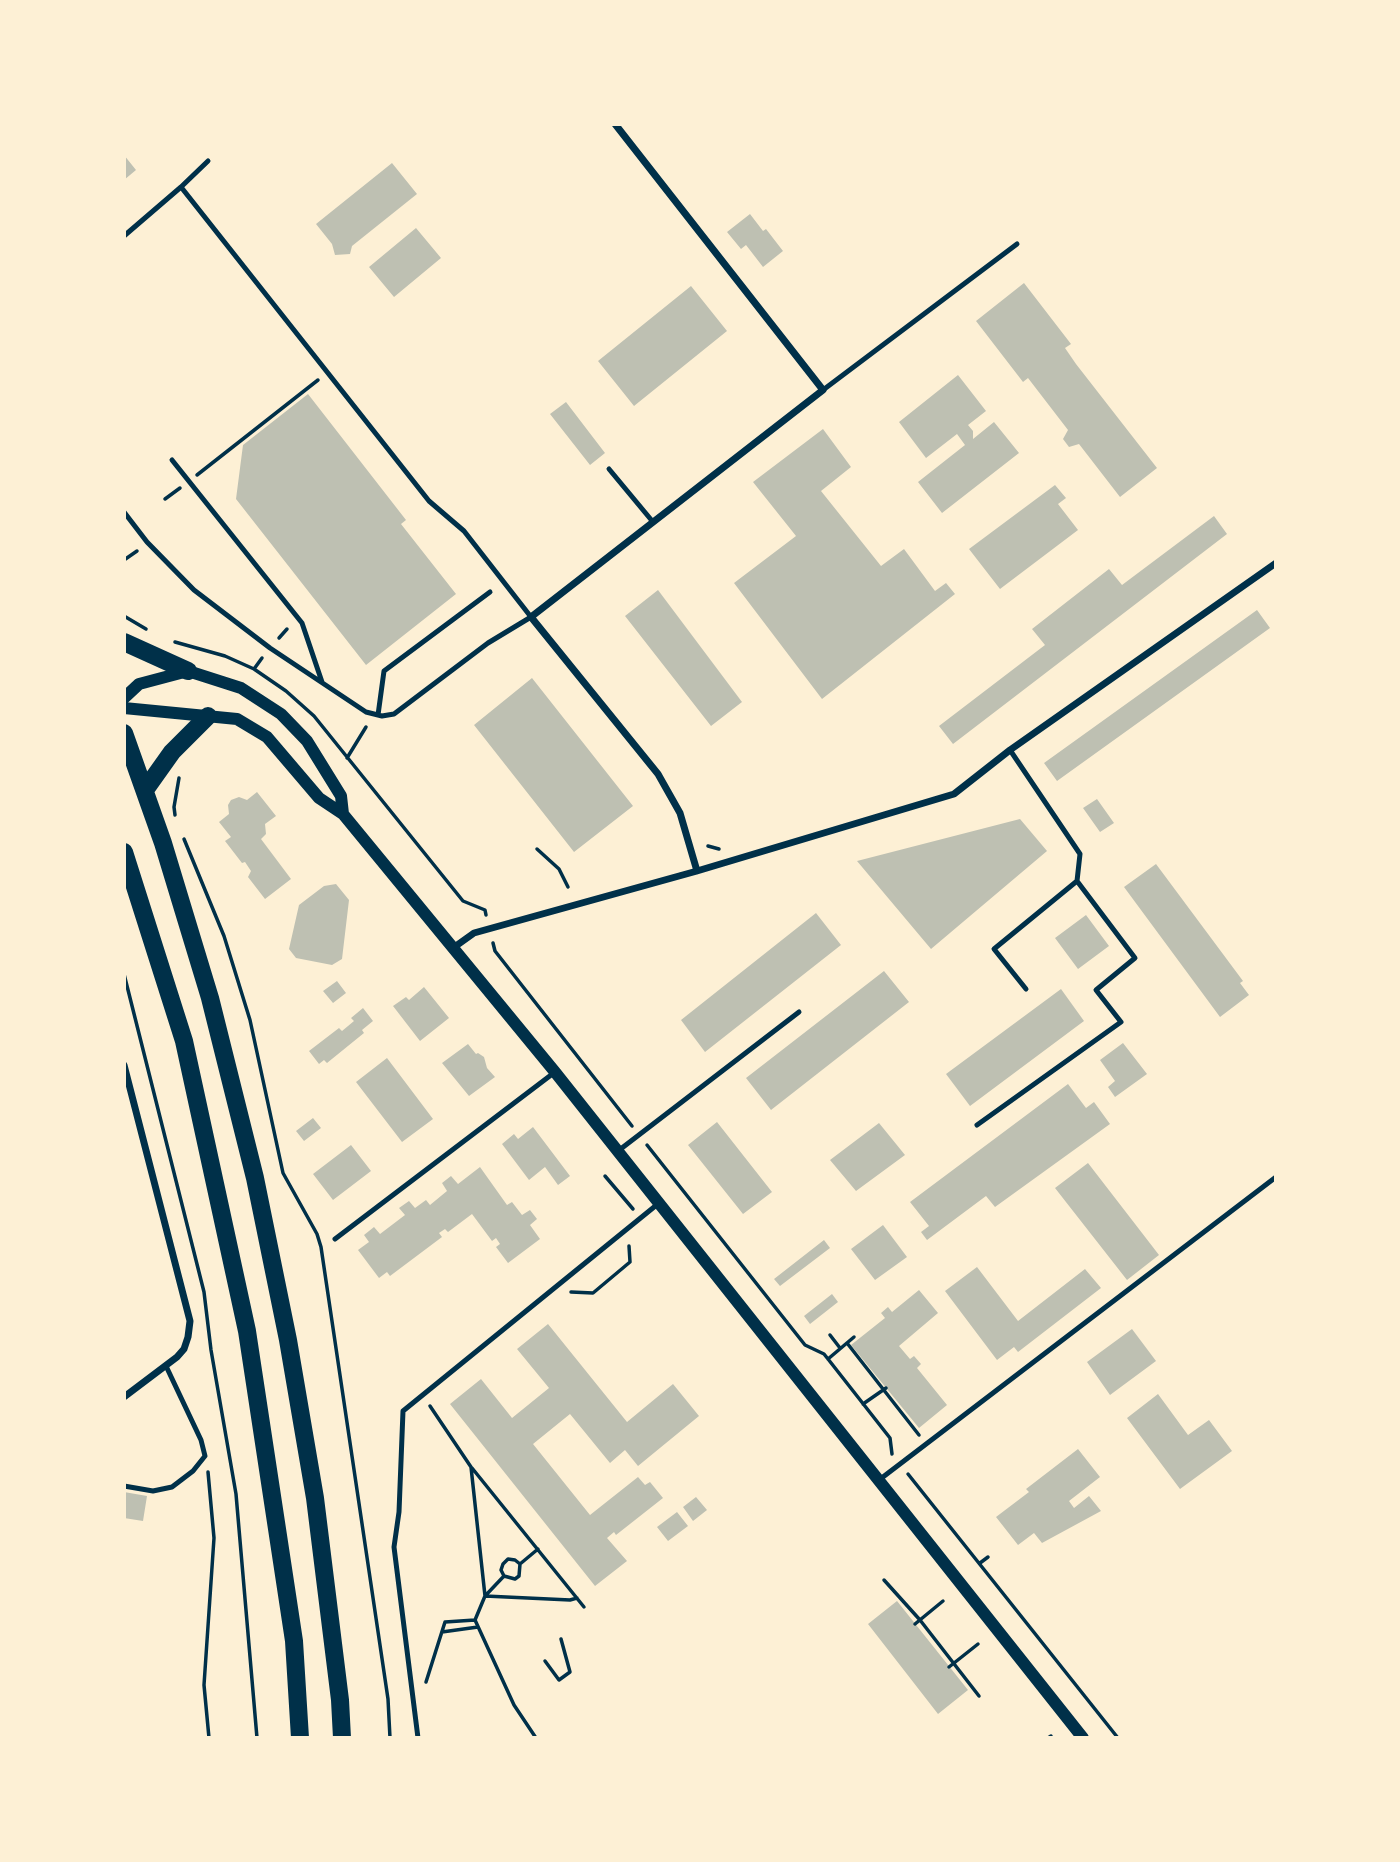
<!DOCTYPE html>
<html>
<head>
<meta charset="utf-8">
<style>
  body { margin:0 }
  #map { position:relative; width:1400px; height:1862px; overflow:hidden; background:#fdf0d5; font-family:"PT Serif",serif }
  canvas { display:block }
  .frame { position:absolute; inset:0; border:126px solid #fdf0d5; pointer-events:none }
</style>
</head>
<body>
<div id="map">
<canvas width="1400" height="1862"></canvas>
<div class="frame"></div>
</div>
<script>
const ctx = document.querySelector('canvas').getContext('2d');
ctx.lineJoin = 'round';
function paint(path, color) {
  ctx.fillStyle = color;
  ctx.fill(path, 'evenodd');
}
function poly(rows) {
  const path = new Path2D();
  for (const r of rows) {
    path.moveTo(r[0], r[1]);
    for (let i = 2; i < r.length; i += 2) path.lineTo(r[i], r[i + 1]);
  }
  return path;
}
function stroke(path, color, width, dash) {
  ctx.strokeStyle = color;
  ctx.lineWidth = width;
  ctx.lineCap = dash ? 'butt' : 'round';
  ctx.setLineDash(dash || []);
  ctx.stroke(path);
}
paint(poly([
  [124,155,136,170,124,180],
  [392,163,417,194,352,246,350,254,335,255,332,244,316,224],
  [750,214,763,231,766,229,783,251,763,267,746,245,741,249,727,232],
  [416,228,441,258,394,297,369,267],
  [1024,283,1071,344,1065,348,1076,364,1157,468,1120,497,1079,444,1069,447,1063,439,1068,430,1028,378,1023,382,976,321],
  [691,286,727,331,634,406,598,361],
  [958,375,986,411,968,425,973,431,973,439,994,422,1019,453,942,513,918,482,965,445,957,434,926,458,899,422],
  [308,394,406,520,401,524,456,594,366,665,236,499,243,445],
  [566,402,605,453,590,465,550,414],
  [823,429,851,467,821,491,881,566,904,549,935,591,946,583,955,594,822,699,734,583,796,536,753,482],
  [1055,485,1066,498,1058,504,1078,530,1000,589,969,549],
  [1214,516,1227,534,953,744,939,726,1045,645,1032,629,1109,569,1122,585],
  [658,590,742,702,711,726,625,616],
  [1257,610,1270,628,1057,781,1044,763],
  [532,678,633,806,574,852,474,725],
  [257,792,276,816,265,824,266,834,261,839,291,879,265,899,248,877,251,871,245,862,242,863,225,841,231,837,219,822,229,814,228,805,231,800,239,797,247,800],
  [1097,799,1114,823,1100,832,1083,808],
  [1020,819,1047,851,931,949,857,861],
  [1156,864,1243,981,1240,983,1249,995,1220,1017,1124,887],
  [336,884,349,900,342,959,332,965,296,958,289,949,299,905,324,886],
  [816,913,841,945,705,1052,681,1020],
  [1086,915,1109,946,1078,969,1055,938],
  [884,971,909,1002,771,1110,746,1078],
  [337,981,346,993,333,1003,323,991],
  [424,987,449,1018,420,1041,393,1006,406,997,409,1000],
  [1061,989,1084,1021,970,1106,946,1074],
  [363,1008,373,1021,362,1030,364,1033,327,1063,324,1060,319,1064,309,1051,339,1028,342,1031,354,1021,351,1018],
  [1123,1043,1147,1074,1115,1097,1108,1087,1115,1081,1100,1060],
  [468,1044,476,1054,478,1053,484,1057,487,1068,495,1077,469,1096,442,1063],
  [387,1058,433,1119,402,1142,356,1082],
  [1068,1084,1086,1108,1094,1102,1110,1124,995,1207,986,1196,927,1240,921,1232,929,1226,910,1202],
  [313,1118,321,1128,304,1141,296,1131],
  [717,1122,772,1192,743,1214,688,1145],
  [879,1123,905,1155,856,1191,830,1160],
  [533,1127,570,1176,558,1185,545,1167,529,1180,502,1144,514,1134,518,1139],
  [351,1145,371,1171,333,1200,313,1174],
  [1088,1163,1159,1255,1127,1280,1055,1188],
  [480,1167,507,1205,512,1202,522,1215,530,1210,537,1219,530,1225,540,1239,508,1263,496,1247,500,1244,496,1238,492,1241,472,1214,448,1232,445,1229,439,1233,442,1237,390,1276,387,1272,379,1278,358,1250,369,1242,364,1235,374,1227,380,1234,405,1215,399,1208,409,1201,415,1208,426,1200,430,1205,447,1191,442,1183,451,1176,458,1184],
  [883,1225,907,1257,875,1280,851,1249],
  [824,1240,830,1248,780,1286,774,1279],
  [977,1267,1018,1321,1085,1269,1101,1288,1018,1352,1014,1347,997,1360,945,1291],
  [919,1290,938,1313,899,1346,910,1359,914,1356,921,1364,917,1368,947,1405,919,1428,851,1345,885,1318,881,1313,888,1307,892,1312],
  [832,1294,838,1302,810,1324,804,1316],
  [548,1324,627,1422,673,1384,699,1416,638,1466,625,1450,610,1463,570,1414,533,1444,590,1515,638,1477,645,1485,650,1482,663,1498,616,1535,614,1532,607,1538,627,1561,595,1586,450,1404,481,1379,512,1418,549,1388,517,1349],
  [1132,1329,1156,1361,1110,1395,1087,1362],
  [1158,1394,1188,1435,1209,1420,1232,1451,1180,1489,1127,1418],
  [1078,1449,1100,1477,1069,1501,1074,1508,1089,1496,1101,1511,1042,1543,1034,1533,1018,1545,996,1517,1029,1492,1026,1489],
  [124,1492,147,1496,143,1521,124,1518],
  [696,1497,707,1510,693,1521,683,1507],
  [677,1512,688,1526,668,1541,657,1527],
  [897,1601,968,1690,938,1714,868,1624]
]), '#bec0b2');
stroke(poly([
  [197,475,318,380],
  [165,499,180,488],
  [124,560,137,551],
  [124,616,146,629],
  [279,638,287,629],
  [175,642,225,656,254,669,286,691,314,716,463,901,485,910,486,915],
  [254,669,262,658],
  [347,758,366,727],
  [175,815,174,807,179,778],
  [184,839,224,936,250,1020,283,1173,317,1234,321,1247,388,1699,390,1738],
  [708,846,719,849],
  [537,849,559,869,568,887],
  [493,943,495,951,632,1126],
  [124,974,204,1292,211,1350,236,1494,257,1738],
  [647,1145,805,1345,824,1354,828,1359,890,1438,892,1454],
  [605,1176,633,1209],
  [571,1292,593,1293,630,1262,629,1246],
  [830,1335,840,1348],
  [847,1343,919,1435],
  [828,1359,854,1337],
  [863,1404,886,1388],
  [430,1406,471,1467,485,1596,475,1620,514,1705,536,1738],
  [472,1468,584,1607],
  [208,1472,214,1538,204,1685,209,1738],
  [908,1474,1118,1738],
  [980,1563,988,1557],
  [520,1564,515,1560,508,1559,503,1564,501,1570,504,1576,515,1579,519,1576,520,1564,538,1549],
  [504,1576,485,1596,570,1600,577,1598],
  [884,1580,920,1620,979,1696],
  [915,1624,943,1601],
  [442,1632,478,1627],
  [545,1661,559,1680,570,1672,561,1639],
  [949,1667,978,1644],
  [426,1682,445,1622,475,1620],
  [1048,1738,1051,1736]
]), '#003049', 3.5);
stroke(poly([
  [124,236,181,187],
  [823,390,1017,244],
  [172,460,302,623,322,682],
  [609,469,653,522],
  [124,512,147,542,194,590,270,648,366,712,382,716,394,714,488,643,531,617,464,531,429,501,181,187,208,161],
  [378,715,384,671,490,592],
  [1010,750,1080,854,1077,881,994,949,1026,989],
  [977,1125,1121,1022,1096,990,1135,958,1077,881],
  [618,1151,799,1012],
  [335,1239,555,1072],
  [879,1480,1276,1177],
  [124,1486,153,1491,172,1487,193,1471,205,1456,201,1440,166,1366],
  [418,1738,394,1547,399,1512,403,1411,659,1203]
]), '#003049', 5);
stroke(poly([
  [615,124,823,390,531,617,658,774,680,813,697,871],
  [453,948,474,933,697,871,954,794,1010,750,1276,563],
  [124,1065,190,1321,188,1337,184,1349,177,1357,124,1397]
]), '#003049', 7);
stroke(poly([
  [124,698,139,684,188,671,241,688,281,714,307,741,341,796,343,814],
  [124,708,237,719,267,737,319,798,343,814,555,1072,1083,1738]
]), '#003049', 12);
stroke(poly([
  [124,642,188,671],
  [124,733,163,843,210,998,255,1178,288,1340,315,1498,340,1700,342,1738],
  [145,790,172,752,208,716],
  [124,852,184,1041,247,1331,294,1641,300,1738]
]), '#003049', 18);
</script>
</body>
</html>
